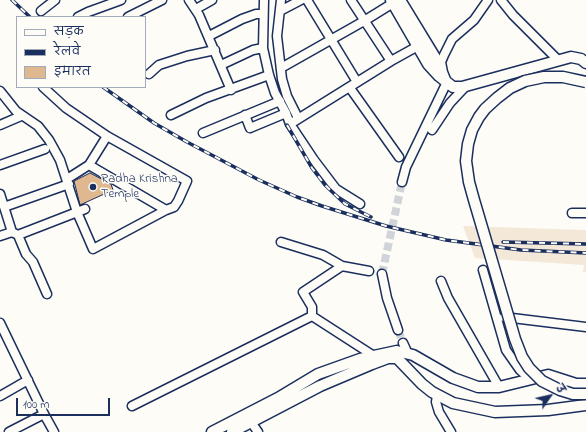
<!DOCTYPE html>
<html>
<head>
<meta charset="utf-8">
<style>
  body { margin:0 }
  #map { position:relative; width:586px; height:432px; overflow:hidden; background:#fdfcf7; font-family:"Indie Flower","Playpen Sans Deva",sans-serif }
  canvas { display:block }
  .legend { position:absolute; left:16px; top:16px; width:130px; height:72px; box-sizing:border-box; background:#fdfcf7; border:1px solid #a3aaba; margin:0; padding:5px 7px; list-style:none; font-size:12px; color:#1b2f5e }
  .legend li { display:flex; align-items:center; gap:8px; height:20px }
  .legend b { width:20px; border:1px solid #a3aaba }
  .north { position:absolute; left:530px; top:376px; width:40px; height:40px; -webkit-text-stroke:3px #fdfcf7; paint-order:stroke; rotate:56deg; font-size:11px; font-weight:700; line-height:16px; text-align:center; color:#1b2f5e }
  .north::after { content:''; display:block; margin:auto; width:14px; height:18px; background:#1b2f5e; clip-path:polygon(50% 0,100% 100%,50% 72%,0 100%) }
  .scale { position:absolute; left:16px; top:398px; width:94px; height:18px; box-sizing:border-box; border:2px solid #1b2f5e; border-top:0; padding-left:5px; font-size:12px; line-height:14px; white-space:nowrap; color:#1b2f5e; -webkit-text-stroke:3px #fdfcf7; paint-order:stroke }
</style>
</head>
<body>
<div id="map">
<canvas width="586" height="432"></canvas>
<ul class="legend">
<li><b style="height:5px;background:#fdfcf7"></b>सड़क</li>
<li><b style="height:5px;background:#1b2f5e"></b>रेलवे</li>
<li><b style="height:11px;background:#e0b890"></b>इमारत</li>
</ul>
<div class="north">उ</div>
<div class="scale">100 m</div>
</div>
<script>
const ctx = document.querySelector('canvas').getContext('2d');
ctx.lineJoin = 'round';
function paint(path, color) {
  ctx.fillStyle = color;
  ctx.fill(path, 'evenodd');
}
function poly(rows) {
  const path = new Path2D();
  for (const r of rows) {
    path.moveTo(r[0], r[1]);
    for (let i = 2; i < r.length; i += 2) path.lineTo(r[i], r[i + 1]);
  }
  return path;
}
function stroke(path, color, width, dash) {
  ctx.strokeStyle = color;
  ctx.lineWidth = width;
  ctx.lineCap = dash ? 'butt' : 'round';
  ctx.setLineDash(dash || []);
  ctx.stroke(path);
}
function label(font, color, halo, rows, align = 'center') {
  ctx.font = font + ' "Indie Flower",sans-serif';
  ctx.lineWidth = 3;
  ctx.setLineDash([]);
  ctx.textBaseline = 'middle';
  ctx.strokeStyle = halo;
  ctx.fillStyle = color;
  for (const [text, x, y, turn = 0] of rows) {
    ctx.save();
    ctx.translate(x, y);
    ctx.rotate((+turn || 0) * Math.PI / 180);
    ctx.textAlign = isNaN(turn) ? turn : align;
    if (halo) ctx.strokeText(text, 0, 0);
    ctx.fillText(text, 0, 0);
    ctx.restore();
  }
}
paint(poly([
  [463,226,586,230,586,272,583,272,584,265,475,258]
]), '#f4e8d8');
const building = poly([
  [90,173,111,184,113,190,80,205,74,181,90,173]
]);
paint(building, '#e0b890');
stroke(building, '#1b2f5e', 1);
stroke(poly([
  [382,274,402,182],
  [398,330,403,343]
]), '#d0d3d8', 8, [8, 4]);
const minor = poly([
  [189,0,199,15,231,90],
  [264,0,263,48,269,75,275,93,286,113,290,124,314,160,336,189,360,204],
  [281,0,277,36,282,79,287,96,298,118],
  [307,0,357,82],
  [351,0,391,61],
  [501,0,513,15,558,60],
  [196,9,212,0],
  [41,11,55,0],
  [280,11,301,0],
  [78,17,88,12,121,0],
  [128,17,162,0],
  [209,36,242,19,256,14,263,14],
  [221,65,253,50,263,48],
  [281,68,364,21,393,3],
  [149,74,159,65,187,56,215,50],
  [43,87,66,108,107,136,187,181,178,201,174,207,166,210],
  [350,88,399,157],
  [0,91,16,111,38,126,49,140,60,160,77,212,93,249,166,210,89,165,67,179],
  [171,115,206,98,269,75],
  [245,115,250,128,286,113],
  [290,124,391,61,418,46],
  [0,125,21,116],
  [432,130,450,103,465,87],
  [203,133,280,101],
  [0,165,45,149],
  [89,165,107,136],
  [402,182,406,167,447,82,443,72,441,62,444,55,452,39,474,20,488,0],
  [0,194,12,232,18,235,85,209],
  [4,207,69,184],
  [572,213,586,213],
  [18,235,26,254,33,262,47,294],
  [0,236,12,232],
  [281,242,323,255,342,266,369,271],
  [342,266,303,292,312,307,312,316,374,356],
  [483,270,506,350,520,370,530,379],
  [382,274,387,298,398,330],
  [441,281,448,298,499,387],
  [504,317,586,327],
  [0,323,44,414,9,432],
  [403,343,408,354],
  [0,396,28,380],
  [437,396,436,402,439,412,451,432],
  [132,406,312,316],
  [44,414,54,432],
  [251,422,258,432]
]);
const tertiary = poly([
  [391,0,428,64,439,76,453,87,462,87,571,57,581,59,586,63],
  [400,0,436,59,439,76],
  [212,432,278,398,318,374,360,359,397,351,413,355,453,378,478,387,499,387,548,375,576,384,586,384],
  [232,432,320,386,372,364,388,358,397,358,422,384,432,392,453,403,495,412,548,410,586,405]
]);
stroke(minor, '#1b2f5e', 11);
stroke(tertiary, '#1b2f5e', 13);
stroke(minor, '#fdfcf7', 8);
stroke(tertiary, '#fdfcf7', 10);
const rail = poly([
  [12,0,30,17],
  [103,87,154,123,187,142,259,180,297,197,322,206,386,226,446,240,521,250,586,253],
  [287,125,312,168,325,185,345,204,371,217],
  [503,242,586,244]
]);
stroke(rail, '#1b2f5e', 3.5);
stroke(rail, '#fdfcf7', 2, [6]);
const tertiaryBridge = poly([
  [586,82,563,77,544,77,525,81,510,88,497,98,485,109,479,117,472,130,468,144,466,161,469,182,474,200,515,339,522,357,529,368,542,381,560,390,573,394,586,394]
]);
stroke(tertiaryBridge, '#1b2f5e', 13, []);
stroke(tertiaryBridge, '#fdfcf7', 10);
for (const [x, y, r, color] of [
  [93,187,4,"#1b2f5e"]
]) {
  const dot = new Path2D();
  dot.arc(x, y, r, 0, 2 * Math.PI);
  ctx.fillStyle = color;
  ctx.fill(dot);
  stroke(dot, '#fdfcf7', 1.5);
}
label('13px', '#1b2f5e', '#fdfcf7', [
  ["Radha Krishna",101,180],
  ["Temple",101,195]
], 'left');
</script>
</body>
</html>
